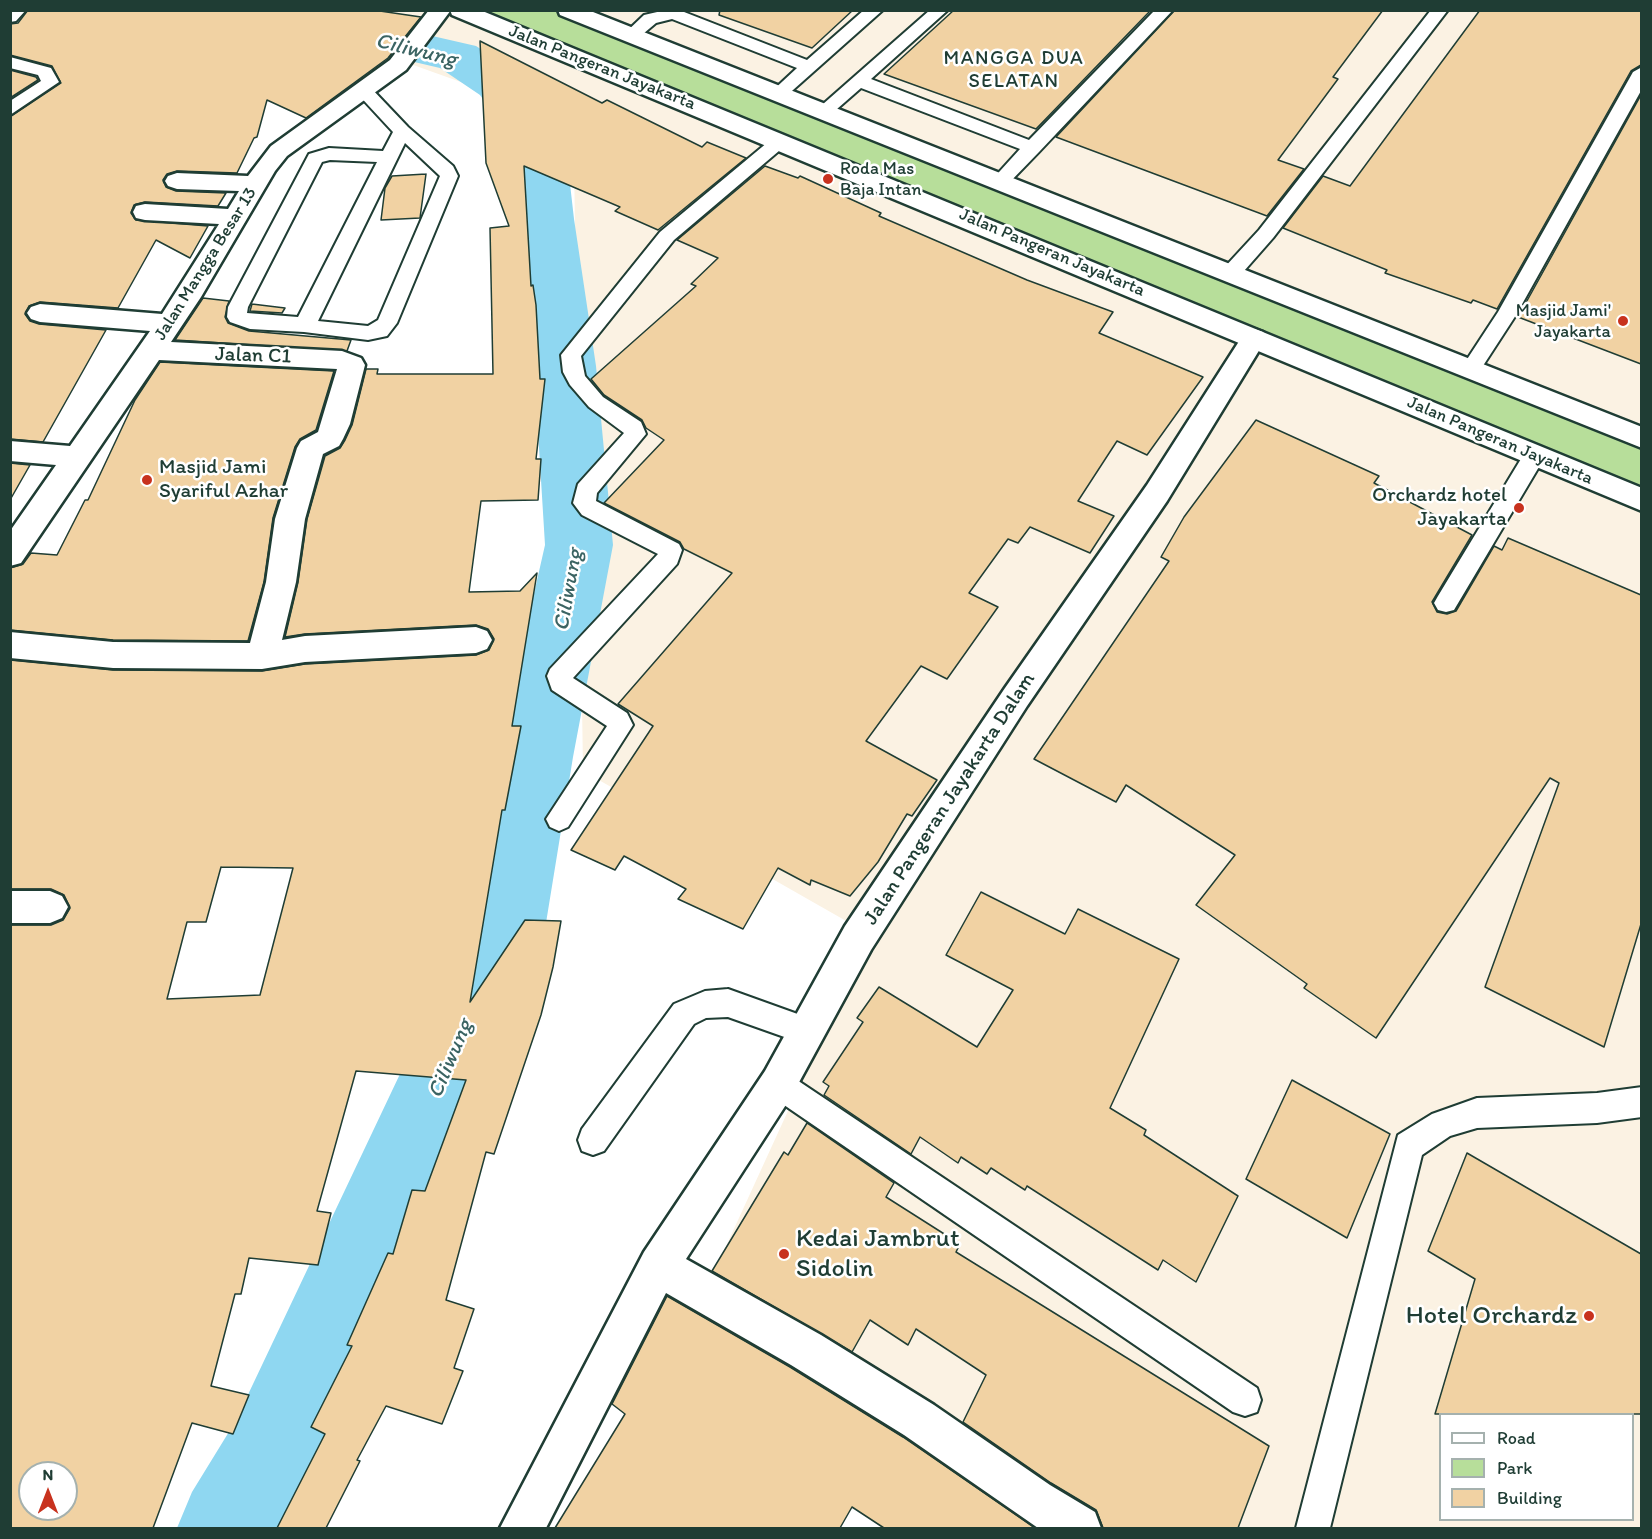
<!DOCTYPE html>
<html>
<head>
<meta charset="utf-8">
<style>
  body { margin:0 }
  #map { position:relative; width:1652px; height:1539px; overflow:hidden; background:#fff; font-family:Itim,sans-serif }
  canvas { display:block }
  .frame { position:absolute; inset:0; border:12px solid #1f3d34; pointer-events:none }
  .legend { position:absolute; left:1439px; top:1413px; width:195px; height:108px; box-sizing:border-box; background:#fff; border:2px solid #a5b1ae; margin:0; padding:8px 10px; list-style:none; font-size:18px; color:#1f3d34 }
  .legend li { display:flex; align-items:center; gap:12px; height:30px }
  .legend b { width:30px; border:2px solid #a5b1ae }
  .north { position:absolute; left:18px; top:1461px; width:60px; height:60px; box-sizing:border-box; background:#fff; border:2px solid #a5b1ae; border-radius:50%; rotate:0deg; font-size:16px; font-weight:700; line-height:24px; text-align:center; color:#1f3d34 }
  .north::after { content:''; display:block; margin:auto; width:21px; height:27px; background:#c8321e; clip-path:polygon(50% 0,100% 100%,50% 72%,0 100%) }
</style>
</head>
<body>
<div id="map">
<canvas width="1652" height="1539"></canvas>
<div class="frame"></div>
<ul class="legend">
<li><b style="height:8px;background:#fff"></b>Road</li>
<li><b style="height:16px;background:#b7de9a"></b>Park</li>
<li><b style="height:16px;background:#f1d2a3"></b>Building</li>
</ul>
<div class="north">N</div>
</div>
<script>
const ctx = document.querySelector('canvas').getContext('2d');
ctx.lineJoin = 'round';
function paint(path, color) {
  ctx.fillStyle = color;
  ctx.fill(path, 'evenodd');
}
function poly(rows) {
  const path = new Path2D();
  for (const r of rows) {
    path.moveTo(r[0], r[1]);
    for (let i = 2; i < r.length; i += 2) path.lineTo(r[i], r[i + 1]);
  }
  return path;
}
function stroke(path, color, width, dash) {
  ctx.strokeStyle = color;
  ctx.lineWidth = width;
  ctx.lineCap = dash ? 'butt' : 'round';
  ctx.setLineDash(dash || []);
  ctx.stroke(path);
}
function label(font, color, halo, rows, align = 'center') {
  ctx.font = font + ' Itim,sans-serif';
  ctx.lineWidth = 5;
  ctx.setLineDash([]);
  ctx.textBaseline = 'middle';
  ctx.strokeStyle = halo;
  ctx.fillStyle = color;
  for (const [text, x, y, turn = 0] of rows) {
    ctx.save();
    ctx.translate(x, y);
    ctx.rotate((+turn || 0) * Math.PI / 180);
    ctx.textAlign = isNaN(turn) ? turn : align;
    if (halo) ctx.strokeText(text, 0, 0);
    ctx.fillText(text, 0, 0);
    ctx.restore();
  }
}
paint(poly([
  [604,10,1641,11,1641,438,592,20],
  [11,11,460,11,1641,500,1641,1528,1001,1528,695,1314,869,934,583,771,574,160,525,105,363,47,11,158],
  [1440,1414,1632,1414,1632,1520,1440,1520]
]), '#fbf2e3');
paint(poly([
  [460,11,568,11,1641,438,1641,500]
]), '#b7de9a');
paint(poly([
  [294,23,380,24,476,46,518,73,565,140,574,219,596,366,613,545,573,757,545,929,481,1094,307,1494,286,1528,177,1528,192,1492,235,1422,418,1036,463,929,497,757,545,545,534,366,516,219,511,140,480,95,440,68,380,54,294,53,276,49,269,38,276,27,294,23]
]), '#8fd7f1');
const building = poly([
  [28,10,373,10,421,17,388,58,306,118,267,100,257,137,254,138,237,173,177,171,167,174,163,180,166,187,176,191,226,193,218,206,145,202,134,205,131,213,136,220,208,226,190,258,156,240,118,308,40,302,29,306,25,314,30,321,39,324,106,330,43,442,10,439,10,117,61,83,52,66,10,55,10,24,18,23,28,10],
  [720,10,853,10,812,48,719,15,720,10],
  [954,10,1151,10,1036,129,884,74,954,10],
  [1175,10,1383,10,1333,77,1338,79,1278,160,1304,169,1267,216,1056,137,1175,10],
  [1480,10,1641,10,1641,65,1631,71,1497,309,1473,300,1471,303,1385,273,1387,270,1283,228,1323,176,1350,186,1480,10],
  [480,41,602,103,607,100,702,147,707,142,746,158,658,230,615,211,620,207,524,166,531,286,533,285,536,305,540,379,545,379,536,459,541,459,538,500,481,501,469,592,520,591,537,573,512,726,521,726,505,810,502,810,470,1002,525,920,561,921,553,967,541,1015,494,1154,486,1152,446,1300,474,1309,454,1368,463,1371,442,1424,386,1406,357,1460,360,1461,326,1528,277,1528,325,1434,311,1427,352,1346,347,1345,388,1253,393,1254,412,1190,425,1191,466,1080,356,1071,317,1211,331,1213,318,1265,249,1258,241,1294,235,1294,211,1386,249,1395,233,1434,192,1423,153,1528,10,1528,10,925,51,925,63,920,70,908,64,895,51,889,10,889,10,660,113,670,262,671,305,664,476,655,489,650,494,639,488,629,476,625,305,634,285,637,298,582,307,519,325,456,340,448,345,440,352,425,366,369,378,369,377,374,493,374,490,228,509,226,486,163,480,41],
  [221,867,293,868,260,995,167,999,187,922,206,922,221,867],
  [30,1473,66,1473,66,1509,30,1509,30,1473],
  [10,70,36,77,38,80,10,98,10,70],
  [1641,95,1641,364,1518,317,1641,95],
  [765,166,798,178,800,176,881,213,879,216,1027,280,1113,312,1099,333,1203,377,1147,455,1117,441,1078,501,1114,516,1090,553,1030,527,1018,543,1008,539,969,593,998,607,947,679,921,666,866,741,937,780,912,816,907,814,878,862,850,896,811,880,810,885,778,868,743,929,678,899,686,889,624,856,615,870,571,850,653,726,618,704,732,573,684,549,680,542,604,503,664,440,646,428,642,420,604,395,591,379,696,286,691,284,718,258,677,240,765,166],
  [426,174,420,218,381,220,385,188,392,176,426,174],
  [203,298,229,301,225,317,228,323,249,331,351,340,347,351,175,340,203,298],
  [252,304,285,308,282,313,250,311,252,304],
  [160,362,334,371,316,430,300,439,295,447,273,518,264,582,248,641,113,640,10,630,10,568,23,564,31,553,57,555,85,500,88,500,135,400,160,362],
  [1256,420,1379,476,1374,483,1472,535,1432,602,1437,612,1447,614,1456,611,1494,546,1502,550,1508,538,1641,595,1641,924,1604,1047,1485,987,1559,783,1550,778,1376,1038,1304,988,1307,984,1196,905,1235,855,1126,785,1116,802,1034,759,1169,561,1161,557,1184,517,1256,420],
  [10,463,30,465,10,500,10,463],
  [981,892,1065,934,1078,909,1179,959,1110,1108,1146,1130,1144,1135,1238,1196,1196,1282,1163,1260,1158,1270,1027,1186,1025,1190,991,1168,987,1174,961,1157,958,1163,920,1137,911,1154,824,1095,829,1086,823,1082,863,1022,857,1018,879,987,977,1047,1013,990,946,955,981,892],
  [1292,1080,1390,1134,1347,1238,1246,1179,1292,1080],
  [807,1123,894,1183,886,1197,960,1244,956,1252,1269,1446,1238,1528,1103,1528,1096,1510,1051,1483,963,1422,986,1375,916,1329,908,1345,870,1320,852,1352,712,1271,784,1152,788,1155,807,1123],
  [1467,1153,1641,1254,1641,1414,1435,1414,1475,1279,1428,1251,1467,1153],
  [667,1296,790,1367,903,1437,1035,1528,884,1528,852,1507,840,1528,555,1528,625,1414,612,1404,667,1296]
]);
paint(building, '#f1d2a3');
stroke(building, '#1f3d34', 1.5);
const lane = poly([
  [10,10,26,10,16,21,10,22,10,10],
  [666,10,679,10,807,60,864,10,883,10,784,98,778,99,769,94,797,68,672,19,656,23,637,39,625,39,623,35,644,15,666,10],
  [930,10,948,10,871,79,1029,140,1155,10,1173,10,1039,152,1006,186,999,188,990,182,1020,149,861,88,829,116,823,117,814,112,930,10],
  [1431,10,1448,10,1273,238,1237,279,1223,279,1220,274,1223,269,1259,230,1431,10],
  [10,57,51,68,59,82,10,115,10,101,41,81,38,75,10,68,10,57],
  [1642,67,1642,89,1516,315,1477,375,1470,377,1463,375,1460,370,1498,312,1633,72,1642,67],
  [364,86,370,87,408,127,453,166,458,176,397,323,387,336,368,340,304,332,250,329,230,322,227,317,228,307,309,154,329,148,383,151,393,132,355,91,364,86],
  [405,143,440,176,378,320,368,326,318,321,405,143],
  [330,160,377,162,298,317,247,313,248,307,322,162,330,160],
  [780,135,786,137,789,141,786,145,674,240,581,356,585,376,603,397,641,422,646,434,597,493,596,501,679,544,682,550,677,564,573,678,627,713,633,725,568,827,559,831,550,827,546,819,607,726,552,690,547,676,550,669,658,554,582,515,573,503,578,484,624,433,589,407,570,385,563,372,561,355,660,232,774,137,780,135],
  [1535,447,1543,449,1546,455,1454,610,1446,612,1438,610,1434,603,1438,596,1527,449,1535,447],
  [728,989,817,1021,821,1031,817,1041,807,1045,728,1017,706,1018,694,1024,604,1151,593,1155,582,1151,578,1140,582,1129,674,1004,705,991,728,989],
  [778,1070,788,1074,1257,1388,1261,1400,1257,1412,1245,1416,1233,1412,768,1094,763,1084,768,1074,778,1070],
  [1642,1087,1642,1117,1597,1123,1477,1128,1450,1136,1422,1155,1330,1528,1296,1528,1398,1135,1432,1114,1477,1098,1597,1093,1642,1087]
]);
const street = poly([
  [429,10,451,10,406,70,287,156,275,171,201,297,171,342,342,351,361,358,365,365,350,424,343,439,339,446,323,454,305,519,296,582,282,640,305,636,476,627,487,631,492,640,487,649,476,653,305,662,262,669,113,668,10,658,10,632,113,642,250,643,266,582,275,519,297,448,301,441,318,432,337,369,159,360,21,563,10,566,10,531,56,465,10,461,10,441,70,446,150,331,40,322,31,319,27,313,31,307,40,304,162,314,219,224,145,220,136,218,133,212,136,206,145,204,228,209,239,191,177,189,168,186,165,181,168,176,177,173,248,176,271,146,390,60,429,10],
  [1254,329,1263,332,1267,338,1263,344,1167,501,1027,706,871,950,791,1097,686,1259,821,1335,934,1405,1050,1485,1095,1512,1101,1528,1038,1528,904,1435,791,1365,666,1293,546,1528,500,1528,644,1252,765,1071,845,926,1005,688,1147,485,1245,332,1254,329],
  [10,891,50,891,62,896,68,907,62,918,50,923,10,923,10,891]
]);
const secondary = poly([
  [450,10,480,10,1642,488,1642,511,452,15,450,10],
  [558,10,588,10,1642,427,1642,448,560,15,558,10]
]);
stroke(lane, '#1f3d34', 4);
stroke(street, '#1f3d34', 5);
stroke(secondary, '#1f3d34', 5);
paint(lane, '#fff');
paint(street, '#fff');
paint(secondary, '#fff');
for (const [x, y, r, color] of [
  [828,179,6,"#c8321e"],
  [1623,321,6,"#c8321e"],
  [147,480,6,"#c8321e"],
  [1519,508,6,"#c8321e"],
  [784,1254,6,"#c8321e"],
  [1589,1316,6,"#c8321e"]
]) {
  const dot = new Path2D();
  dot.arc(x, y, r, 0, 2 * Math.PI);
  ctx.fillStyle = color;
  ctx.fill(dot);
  stroke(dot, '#fff', 2);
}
label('18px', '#1f3d34', '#fff', [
  ["Jalan Pangeran Jayakarta",602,68,22],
  ["Jalan Pangeran Jayakarta",1052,253,23],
  ["Jalan Mangga Besar 13",206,264,-58],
  ["Jalan Pangeran Jayakarta",1500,441,23]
]);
label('18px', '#1f3d34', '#fff', [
  ["Roda Mas",840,169],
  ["Baja Intan",840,190],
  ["Masjid Jami'",1611,311,"right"],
  ["Jayakarta",1611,332,"right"]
], 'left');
ctx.letterSpacing = '1.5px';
label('20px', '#1f3d34', '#fff', [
  ["MANGGA DUA",1014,59],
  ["SELATAN",1014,82]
]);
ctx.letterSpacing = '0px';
label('21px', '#1f3d34', '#fff', [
  ["Jalan C1",253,356,2],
  ["Jalan Pangeran Jayakarta Dalam",950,799,-57]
]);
label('21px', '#1f3d34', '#fff', [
  ["Masjid Jami",159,468],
  ["Syariful Azhar",159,492],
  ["Orchardz hotel",1507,496,"right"],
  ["Jayakarta",1507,520,"right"]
], 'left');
label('italic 22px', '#3b6463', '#fff', [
  ["Ciliwung",416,51,14],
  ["Ciliwung",569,590,-80],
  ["Ciliwung",451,1059,-67]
]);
label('26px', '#1f3d34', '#fff', [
  ["Kedai Jambrut",796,1239],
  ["Sidolin",796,1269],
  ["Hotel Orchardz",1577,1316,"right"]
], 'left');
</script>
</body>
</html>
